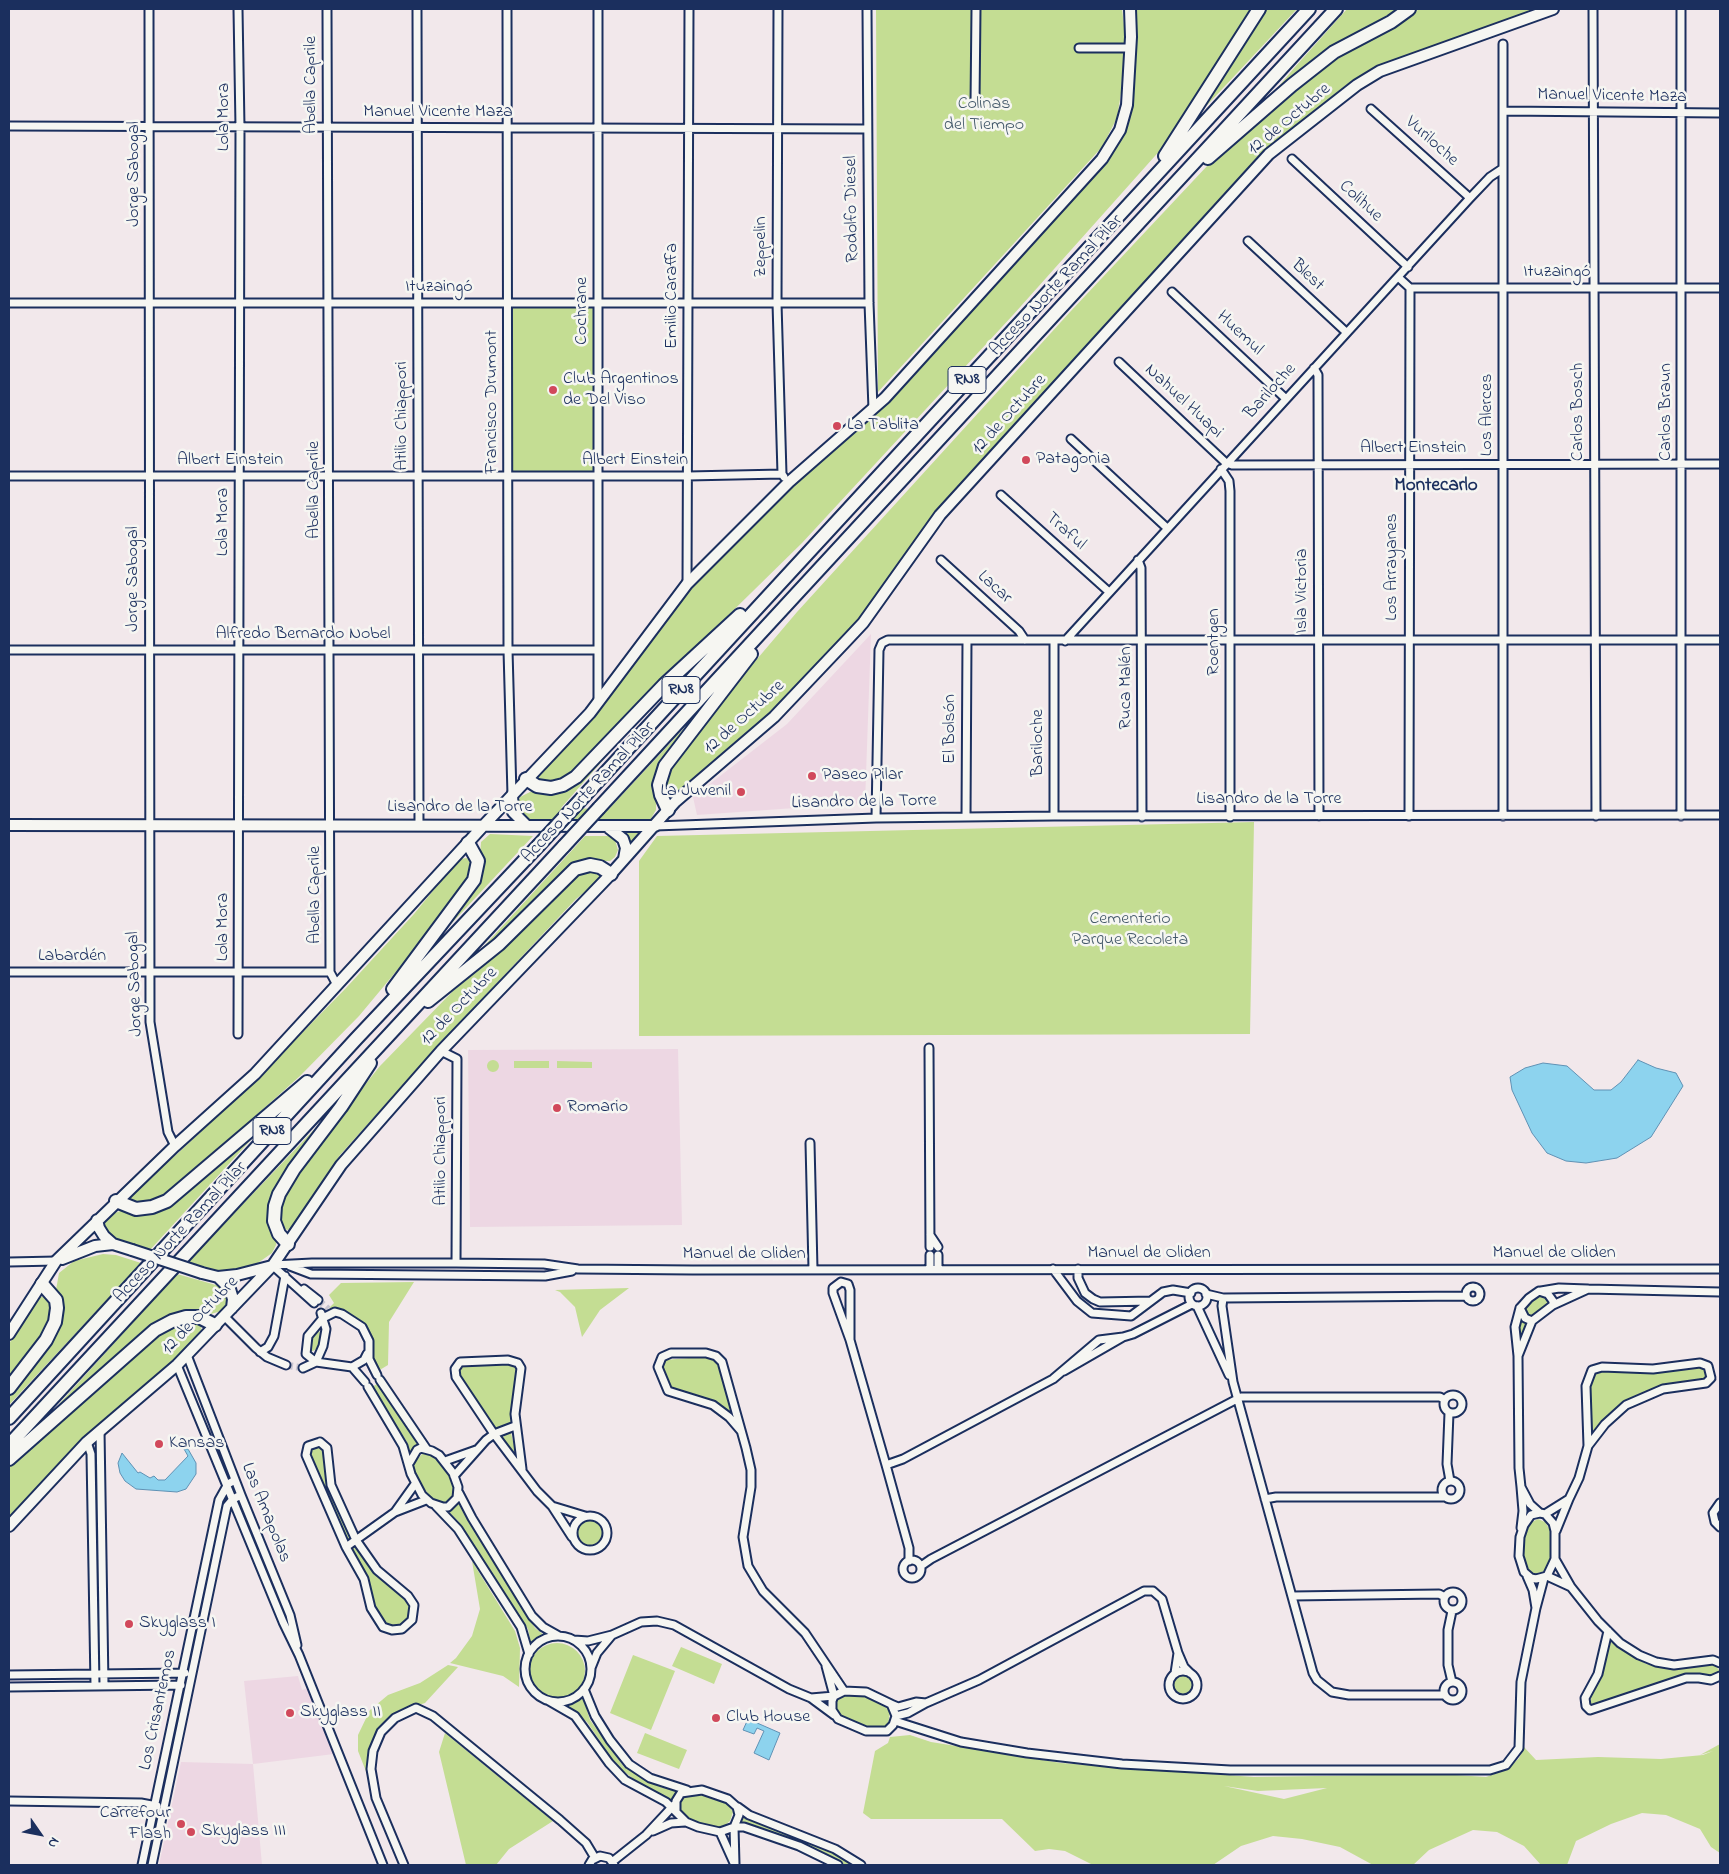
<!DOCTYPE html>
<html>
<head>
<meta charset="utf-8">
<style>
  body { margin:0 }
  #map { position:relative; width:1729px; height:1874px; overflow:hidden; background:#f2e8eb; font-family:"Indie Flower",sans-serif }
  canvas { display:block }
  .frame { position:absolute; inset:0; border:10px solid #1b2f5e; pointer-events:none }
  .north { position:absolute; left:15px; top:1809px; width:50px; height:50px; -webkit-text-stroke:4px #f6f6f2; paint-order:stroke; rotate:123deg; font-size:14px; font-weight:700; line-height:20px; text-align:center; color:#1b2f5e }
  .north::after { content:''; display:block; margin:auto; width:18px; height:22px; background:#1b2f5e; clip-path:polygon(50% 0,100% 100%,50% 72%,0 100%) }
</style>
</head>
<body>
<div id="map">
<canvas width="1729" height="1874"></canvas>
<div class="frame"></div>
<div class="north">N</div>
</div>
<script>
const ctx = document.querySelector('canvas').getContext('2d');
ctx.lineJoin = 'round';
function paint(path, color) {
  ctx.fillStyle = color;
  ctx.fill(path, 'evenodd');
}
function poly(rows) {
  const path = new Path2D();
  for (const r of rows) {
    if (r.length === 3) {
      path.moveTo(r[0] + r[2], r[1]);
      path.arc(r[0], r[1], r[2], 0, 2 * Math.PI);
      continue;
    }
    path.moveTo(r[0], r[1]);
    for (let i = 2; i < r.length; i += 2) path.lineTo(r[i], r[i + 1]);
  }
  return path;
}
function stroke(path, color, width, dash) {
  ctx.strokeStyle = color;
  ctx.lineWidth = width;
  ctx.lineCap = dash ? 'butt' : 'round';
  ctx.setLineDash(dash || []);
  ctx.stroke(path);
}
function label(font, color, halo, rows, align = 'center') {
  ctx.font = font + ' "Indie Flower",sans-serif';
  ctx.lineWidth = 5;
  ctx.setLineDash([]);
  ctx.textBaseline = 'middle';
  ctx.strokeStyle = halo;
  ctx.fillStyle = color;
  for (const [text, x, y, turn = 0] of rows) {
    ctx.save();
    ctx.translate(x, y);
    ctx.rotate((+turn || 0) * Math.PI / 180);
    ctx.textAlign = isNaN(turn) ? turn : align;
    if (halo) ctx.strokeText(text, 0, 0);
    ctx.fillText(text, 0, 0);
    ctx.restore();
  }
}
paint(poly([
  [871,634,865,803,697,815,693,797,787,724],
  [678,1049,682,1225,470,1227,468,1050],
  [298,1676,302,1690,309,1688,334,1754,253,1764,262,1865,159,1865,181,1762,253,1764,244,1681]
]), '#edd7e3');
paint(poly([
  [876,9,1122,9,1125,33,1121,93,1117,118,1102,147,878,392],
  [1134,9,1254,9,1191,109,1163,147,1013,315,802,543,652,690,576,772,556,784,540,781,538,775,591,721,678,600,792,485,893,397,1104,164,1122,136,1130,112,1136,50],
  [1264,9,1297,9,1196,117],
  [1347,9,1400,9,1273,93,1295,67],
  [1419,9,1543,9,1378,66,1346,85,1272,146,959,490,865,613,790,696,744,738,676,794,672,796,666,793,664,775,724,698,797,612,1070,312,1208,165,1249,126,1328,62,1402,23],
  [513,307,595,307,594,472,511,472],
  [649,708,561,808,609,809,699,712,656,795,656,810,650,820,646,822,528,819,518,813,517,804,520,797,530,792,552,792],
  [1254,822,1250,1034,639,1036,639,861,657,836],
  [645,831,630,846,627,832],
  [490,834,533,836,437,939,480,856,481,842],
  [585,836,609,836,615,840,618,850,615,857,610,861,579,861,569,866,512,927,474,957],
  [467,858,473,867,471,873,424,938,359,1016,300,1076,166,1196,147,1204,132,1202,130,1197,141,1184,177,1154,250,1086,347,987,414,914,459,859],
  [580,870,598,872,599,877,597,882,576,899,447,1036,340,1155,291,1229,287,1230,284,1228,281,1225,279,1206,287,1188,321,1140,380,1066,452,992,516,936],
  [493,1066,6],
  [514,1061,549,1061,549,1068,514,1068],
  [557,1061,592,1062,592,1068,557,1068],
  [343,1099,282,1181,276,1245,272,1253,248,1270,216,1270,187,1263],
  [261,1129,149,1251,114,1239,104,1232,102,1226,115,1213,123,1210,144,1214,182,1197],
  [103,1254,116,1255,141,1263,9,1405,9,1397,29,1373,57,1324,59,1298,56,1290,59,1273,74,1261],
  [177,1274,216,1285,224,1290,227,1296,226,1305,221,1311,211,1314,190,1312,62,1405,59,1404],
  [414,1282,389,1322,388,1365,378,1371,371,1353,369,1332,363,1324,351,1314,329,1308,334,1303,329,1295,341,1283],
  [629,1288,600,1310,582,1337,575,1307,560,1292,555,1290],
  [1541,1294,1550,1300,1549,1303,1529,1319,1523,1310,1528,1302],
  [40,1297,48,1297,52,1302,49,1328,9,1382,9,1344,34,1302],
  [1520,1316,1528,1323,1520,1342,1518,1333],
  [197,1322,201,1327,202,1333,199,1340,78,1443,9,1519,9,1463,145,1341,180,1323],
  [319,1331,322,1336,318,1346,315,1350,308,1353,307,1344,314,1332],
  [701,1357,713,1359,720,1365,732,1410,731,1413,668,1388,662,1364,664,1360],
  [512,1363,518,1368,512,1420,507,1427,497,1429,492,1426,458,1374,459,1370,462,1364,468,1364],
  [1694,1366,1703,1366,1707,1369,1708,1375,1705,1379,1698,1383,1660,1386,1634,1396,1610,1413,1596,1430,1589,1431,1589,1385,1592,1373,1599,1370,1670,1371],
  [377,1384,419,1446,409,1452,407,1442,372,1387],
  [511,1433,515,1450,512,1453,501,1440,505,1435],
  [315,1446,320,1447,324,1456,326,1484,350,1538,348,1541,345,1540,309,1453,310,1448],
  [424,1452,430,1453,440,1460,455,1486,453,1497,448,1502,441,1503,431,1497,416,1479,412,1465],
  [458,1502,466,1518,535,1628,544,1635,531,1644,528,1629,458,1521,447,1510,450,1510],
  [1538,1519,1545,1522,1550,1530,1552,1558,1545,1571,1534,1574,1525,1566,1521,1541,1528,1524],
  [590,1534,14],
  [355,1547,378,1576,404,1597,411,1606,407,1623,400,1628,390,1627,377,1616,350,1551,352,1548],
  [472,1561,515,1631,520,1648,519,1687,503,1676,450,1663,456,1658,472,1636,480,1609],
  [1611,1642,1646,1664,1681,1669,1713,1663,1719,1670,1719,1674,1717,1676,1670,1680,1591,1707,1591,1697,1604,1666,1608,1646],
  [557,1671,28],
  [681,1647,722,1664,714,1684,672,1666],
  [633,1655,675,1671,651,1730,610,1713],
  [448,1665,458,1667,425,1703,403,1710,389,1720,373,1742,368,1758,369,1779,358,1751,358,1735,370,1710,388,1695,420,1683],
  [1183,1686,11],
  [846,1694,871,1698,882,1703,890,1712,888,1725,884,1728,867,1729,841,1719,834,1708,836,1701],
  [582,1695,590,1720,624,1767,660,1787,678,1791,672,1800,636,1781,617,1766,587,1722,566,1705],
  [445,1733,553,1821,509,1849,496,1865,466,1865,439,1752],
  [645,1733,687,1750,679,1769,637,1753],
  [910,1735,931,1742,1061,1763,1254,1777,1441,1774,1486,1777,1508,1769,1519,1758,1524,1747,1536,1760,1598,1757,1661,1759,1703,1755,1713,1751,1700,1755,1720,1744,1720,1853,1711,1847,1700,1829,1666,1815,1642,1813,1611,1824,1576,1841,1567,1865,1541,1865,1524,1846,1497,1832,1473,1830,1429,1850,1413,1865,1373,1865,1340,1847,1302,1839,1273,1836,1241,1846,1213,1865,1093,1865,1065,1851,1049,1849,1035,1851,1002,1819,871,1819,863,1813,875,1751,888,1743,890,1737],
  [1224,1786,1258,1791,1327,1788,1284,1799],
  [691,1793,706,1794,728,1804,733,1812,730,1821,724,1826,712,1828,691,1820,681,1812,678,1806,679,1800],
  [742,1814,827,1850,853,1865,843,1865,816,1851,753,1825,740,1824]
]), '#c4dd93');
const water = poly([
  [1638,1060,1656,1068,1676,1073,1683,1086,1651,1137,1617,1158,1586,1163,1566,1161,1547,1153,1532,1133,1512,1090,1510,1077,1525,1068,1543,1063,1567,1066,1594,1090,1611,1090,1621,1082,1638,1060],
  [184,1449,188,1449,196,1463,196,1474,186,1489,177,1492,136,1489,125,1481,120,1473,118,1463,122,1453,138,1473,140,1472,150,1478,154,1476,158,1480,165,1480,188,1456,184,1449],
  [748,1719,780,1733,769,1760,754,1753,764,1731,757,1728,754,1734,743,1730,748,1719]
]);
paint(water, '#8dd3ee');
stroke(water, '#5f91b4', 1);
stroke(poly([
  [318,1300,328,1309],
  [286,1365,303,1368]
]), '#c7c3cf', 7, [7, 3.5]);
const street = poly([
  [149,9,150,1022,168,1132,175,1146],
  [327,9,330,972,337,985],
  [417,9,419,824],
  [507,9,508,650,512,795],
  [778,9,777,303,782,474,784,477],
  [867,9,869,303,873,409],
  [1593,9,1596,816],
  [1503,44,1503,816],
  [1079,48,1130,48],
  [975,103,976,9],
  [1371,109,1470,198],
  [1504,111,1720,113],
  [9,126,867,129],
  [1292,159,1408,267],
  [1248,241,1346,332],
  [1398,277,1410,288,1720,288],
  [1172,292,1285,398],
  [9,303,869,303],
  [1119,362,1226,463,1232,465,1720,464],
  [1314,368,1318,375,1319,816],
  [1071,439,1167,528],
  [1221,469,1229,481,1230,491,1230,817],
  [9,476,688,476,782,474],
  [1001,495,1108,591],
  [941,560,1019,631,1025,640],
  [1138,560,1141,568,1142,817],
  [687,584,689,9],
  [1065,641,1470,198,1490,177,1502,169],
  [9,650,598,650],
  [598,703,598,9],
  [1054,816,1054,640],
  [1409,816,1410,288],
  [1681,816,1681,9],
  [966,817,967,640],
  [876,818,879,650,882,643,888,640,1720,640],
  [655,826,876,818,1054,816,1720,815],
  [9,972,330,972],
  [238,1034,240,127,238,9],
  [929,1048,930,1247],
  [441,1051,457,1059,456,1263],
  [810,1143,813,1269],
  [930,1235,938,1247],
  [930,1255,930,1270],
  [938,1255,938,1270],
  [9,1262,56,1261],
  [273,1265,312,1263,456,1263,544,1264,578,1269,693,1270,1720,1269],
  [273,1266,314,1303],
  [290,1266,311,1274,545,1276,572,1271],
  [1053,1269,1077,1301,1092,1313,1131,1316,1151,1301,1100,1302,1093,1299,1085,1293,1078,1278,1078,1269],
  [1473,1294,7],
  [1198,1297,9],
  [304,1289,318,1300],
  [1588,1289,1720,1292],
  [1541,1291,1559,1288,1588,1289,1553,1305],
  [1206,1294,1223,1298,1466,1296],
  [1223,1298,1222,1306,1233,1382,1313,1673,1317,1680,1332,1692,1349,1695,1444,1695],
  [1151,1301,1163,1292,1173,1290,1191,1293],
  [1197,1306,1229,1375],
  [1520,1308,1525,1318,1532,1321,1553,1305,1553,1301,1548,1294,1539,1291,1529,1298,1520,1308,1515,1327,1518,1356,1532,1321],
  [224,1316,256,1348,267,1357,286,1365],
  [1123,1337,1133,1334,1192,1304],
  [850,1340,850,1290,848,1284,841,1282,833,1288,833,1293,850,1340,886,1465,909,1548,909,1561],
  [260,1352,268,1347,274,1336,285,1276],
  [187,1355,241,1495,290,1615,297,1645],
  [1518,1356,1519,1468,1521,1487],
  [177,1365,283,1622,299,1655,383,1865],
  [352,1367,364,1360,367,1354],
  [303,1368,316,1362,323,1346,326,1329,321,1313],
  [380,1380,426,1448],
  [365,1382,352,1367,316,1362,306,1354,308,1336,323,1318,335,1312,342,1314,362,1327,369,1341,369,1359,377,1375],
  [368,1387,403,1446,411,1474,422,1495,431,1503,443,1507,448,1507,457,1498,458,1487,453,1473,439,1455,432,1451,421,1448,417,1450,410,1462],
  [1453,1404,9],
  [1449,1413,1447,1464,1450,1481],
  [100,1430,104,1685],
  [741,1431,729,1417,713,1405,668,1391,658,1367,662,1357,671,1353,706,1353,716,1356,722,1362,746,1448,751,1470,751,1487,743,1537,748,1566,763,1591,805,1633,844,1691],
  [87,1442,91,1454,95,1685],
  [320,1442,327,1448,331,1485,356,1540,377,1570,408,1596,414,1605,412,1620,402,1629,392,1630,383,1627,371,1608,364,1579,346,1547,306,1455,308,1446,320,1442],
  [445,1461,476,1450],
  [886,1465,903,1459,1053,1379,1099,1340,1123,1337,1064,1371],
  [522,1469,515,1414,521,1368,518,1363,508,1360,460,1362,455,1369,456,1377,494,1434,537,1491,552,1506],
  [454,1476,486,1440,494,1434,515,1426],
  [1451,1490,9],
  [415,1484,395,1512,426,1500],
  [459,1493,472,1518,532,1616,543,1627,559,1636],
  [1265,1499,1276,1497,1445,1497],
  [1569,1499,1579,1478,1588,1446,1586,1386,1592,1370,1602,1367,1653,1369,1700,1363,1708,1366,1711,1378,1706,1383,1663,1389,1626,1405,1605,1424,1588,1446],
  [1720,1503,1713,1513,1715,1522,1720,1527],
  [436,1506,458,1529,521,1627,529,1654],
  [1545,1514,1569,1499,1556,1531],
  [590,1533,17],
  [1521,1528,1523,1511,1521,1487,1530,1504,1540,1513],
  [572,1537,552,1506,585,1516],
  [346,1547,395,1512],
  [912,1569,9],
  [921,1566,931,1559,1241,1397,1440,1397,1445,1400],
  [1527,1576,1533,1590,1536,1608,1544,1578],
  [1547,1576,1555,1559,1555,1531,1553,1523,1545,1514,1540,1513,1531,1515,1524,1525,1520,1537,1519,1556,1524,1572,1531,1578,1536,1579,1547,1576,1571,1587,1555,1559],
  [1571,1587,1598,1621,1620,1643,1639,1655,1656,1662,1674,1665,1713,1660,1720,1663],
  [1453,1601,9],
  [1292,1596,1439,1594,1445,1597],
  [1452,1611,1448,1630,1448,1665,1452,1682],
  [1608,1631,1598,1674,1585,1698,1586,1706,1590,1710,1686,1678,1699,1678,1711,1680,1720,1676],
  [612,1635,641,1622,657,1621,674,1625,789,1689,811,1698,834,1715],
  [558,1669,33],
  [574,1640,588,1641,612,1635,597,1653,591,1668],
  [1183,1685,14],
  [1175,1673,1178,1653,1184,1667,1190,1673],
  [9,1675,185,1673],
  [1453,1691,9],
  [9,1687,181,1685],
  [584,1689,595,1716,610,1740,629,1764,650,1778,687,1790],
  [844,1691,866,1692,891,1704,896,1716,893,1725,887,1731,866,1731,838,1719,832,1710,832,1701,834,1696,844,1691],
  [811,1698,834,1696,826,1666],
  [549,1701,575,1716,609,1763,625,1780,666,1802,686,1822,698,1827,720,1832,734,1827,739,1815,737,1807,728,1799,702,1790,681,1793,676,1801,676,1811],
  [926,1703,979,1680,1144,1591,1153,1591,1162,1599,1178,1653],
  [891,1704,898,1707,916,1702,926,1703,908,1713,896,1716],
  [895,1721,961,1742,1027,1753,1122,1764,1230,1770,1490,1770,1506,1765,1519,1748,1521,1682,1536,1608],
  [9,1801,141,1803,157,1806],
  [738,1807,749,1815,835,1849,861,1865],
  [653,1831,671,1823,685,1822],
  [720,1832,734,1863],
  [612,1862,646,1835,674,1805],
  [735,1864,734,1827,744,1827,799,1846,838,1865],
  [142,1865,219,1500,228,1484,235,1480],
  [152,1865,227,1506,233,1499,241,1495],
  [404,1865,376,1798,371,1769,373,1751,381,1732,395,1718,416,1708,433,1716,560,1820,586,1843,595,1858],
  [589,1865,592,1860,600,1856,609,1858,614,1865]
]);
const secondary = poly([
  [512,795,513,812,526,825],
  [9,825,655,826],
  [609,828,623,839,626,848,624,859],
  [97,1220,99,1228,104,1236,113,1244,132,1250],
  [62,1259,95,1246,113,1244],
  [202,1273,218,1277,237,1275,272,1266],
  [218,1277,230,1289,233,1299,232,1308],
  [9,1334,56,1261,175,1146,255,1074,485,824,590,713,687,584,789,482,885,398,1102,159,1120,130,1127,105,1131,37,1130,9],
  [9,1526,87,1442,177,1365,273,1265,341,1165,441,1051,611,874,675,802,774,717,848,639,863,623,940,515,1269,154,1357,85,1380,71,1553,9]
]);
const highway = poly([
  [1165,156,1259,9],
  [1208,158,1292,85,1334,52,1391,22,1409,9],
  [526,779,537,786,551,788,563,785,576,777,664,685,740,615],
  [574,807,1309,9],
  [599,808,1336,9],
  [668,810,661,795,659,785,665,766,751,654],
  [393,989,474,880,478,861,468,843],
  [428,1001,499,944,575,869,590,865,600,867,611,874],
  [116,1201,136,1209,152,1207,167,1201,307,1082],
  [288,1244,279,1234,274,1221,275,1206,279,1194,294,1169,341,1107,370,1063],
  [9,1388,46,1340,55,1322,57,1308,56,1300,42,1284],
  [9,1418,356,1039,538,846],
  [9,1445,564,846],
  [9,1459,155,1330,172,1321,186,1317,199,1317,215,1325]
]);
stroke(street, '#1b2f5e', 11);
stroke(secondary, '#1b2f5e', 14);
stroke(highway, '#1b2f5e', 16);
stroke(street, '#f6f6f2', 7);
stroke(secondary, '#f6f6f2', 10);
stroke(highway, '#f6f6f2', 12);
const secondaryBridge = poly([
  [132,1250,202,1273]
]);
const highwayBridge = poly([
  [538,846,574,807],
  [564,846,599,808]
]);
stroke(secondaryBridge, '#1b2f5e', 14, []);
stroke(highwayBridge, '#1b2f5e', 16, []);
stroke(secondaryBridge, '#f6f6f2', 10);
stroke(highwayBridge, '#f6f6f2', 12);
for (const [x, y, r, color] of [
  [553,390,5,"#d1495b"],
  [837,426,5,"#d1495b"],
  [1026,460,5,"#d1495b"],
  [812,776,5,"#d1495b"],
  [741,792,5,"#d1495b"],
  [557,1108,5,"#d1495b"],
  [159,1444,5,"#d1495b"],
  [129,1624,5,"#d1495b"],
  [290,1713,5,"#d1495b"],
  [716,1718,5,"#d1495b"],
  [181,1824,5,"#d1495b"],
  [191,1832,5,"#d1495b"]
]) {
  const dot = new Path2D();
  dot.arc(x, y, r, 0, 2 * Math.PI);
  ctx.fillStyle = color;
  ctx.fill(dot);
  stroke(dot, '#f6f6f2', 2);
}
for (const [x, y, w] of [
  [967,380,38],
  [681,690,38],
  [272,1131,38]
]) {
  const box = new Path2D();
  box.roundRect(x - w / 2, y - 13.5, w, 27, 4);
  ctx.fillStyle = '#f6f6f2';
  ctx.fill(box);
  stroke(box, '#1b2f5e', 1);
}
label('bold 16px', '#1b2f5e', null, [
  ["RN8",967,380],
  ["RN8",681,690],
  ["RN8",272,1131]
]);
label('18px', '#1b2f5e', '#f6f6f2', [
  ["Abella Caprile",312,85,-90],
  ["Manuel Vicente Maza",1612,97,1],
  ["Manuel Vicente Maza",438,113],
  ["Lola Mora",225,117,-90],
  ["12 de Octubre",1290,120,-40],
  ["Vuriloche",1431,142,42],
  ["Jorge Sabogal",135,174,-90],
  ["Colihue",1360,202,43],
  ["Rodolfo Diesel",853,209,-91],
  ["Zeppelin",762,247,-90],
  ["Ituzaingó",1557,273],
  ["Blest",1307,276,43],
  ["Acceso Norte Ramal Pilar",1057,286,-47],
  ["Ituzaingó",439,288],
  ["Emilio Caraffa",673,296,-90],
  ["Cochrane",583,311,-90],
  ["Huemul",1239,334,43],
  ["Bariloche",1271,392,-48],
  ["Francisco Drumont",493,402,-90],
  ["Nahuel Huapi",1183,402,43],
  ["Carlos Bosch",1579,412,-90],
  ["Carlos Braun",1667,412,-90],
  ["12 de Octubre",1010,415,-48],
  ["Los Alerces",1488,415,-90],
  ["Atilio Chiappori",403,416,-90],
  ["Albert Einstein",1413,449],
  ["Albert Einstein",230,461],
  ["Albert Einstein",635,461],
  ["Abella Caprile",315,490,-90],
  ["Lola Mora",224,522,-90],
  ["Traful",1065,532,42],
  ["Los Arrayanes",1393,567,-90],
  ["Jorge Sabogal",134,579,-90],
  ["Lacar",994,588,42],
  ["Isla Victoria",1303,591,-90],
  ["Alfredo Bernardo Nobel",303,635],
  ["Roentgen",1215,642,-90],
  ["Ruca Malén",1127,688,-90],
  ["12 de Octubre",745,718,-42],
  ["El Bolsón",951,729,-90],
  ["Bariloche",1039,743,-90],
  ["Acceso Norte Ramal Pilar",589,793,-47],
  ["Lisandro de la Torre",1269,800],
  ["Lisandro de la Torre",864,803,-1],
  ["Lisandro de la Torre",460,808],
  ["Abella Caprile",316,895,-90],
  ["Lola Mora",224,927,-90],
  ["Labardén",72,957],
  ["Jorge Sabogal",136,984,-92],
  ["12 de Octubre",460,1007,-46],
  ["Atilio Chiappori",442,1151,-90],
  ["Acceso Norte Ramal Pilar",181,1233,-47],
  ["Manuel de Oliden",1149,1254],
  ["Manuel de Oliden",1554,1254],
  ["Manuel de Oliden",744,1255],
  ["12 de Octubre",201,1316,-46],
  ["Las Amapolas",265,1513,68],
  ["Los Crisantemos",159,1710,-78]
]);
label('18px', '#455a6b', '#f6f6f2', [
  ["Colinas",984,105],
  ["del Tiempo",984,126],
  ["Cementerio",1130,920],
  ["Parque Recoleta",1130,941]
]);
label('18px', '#1b2f5e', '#f6f6f2', [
  ["Club Argentinos",563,380],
  ["de Del Viso",563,401],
  ["La Tablita",847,426],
  ["Patagonia",1036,460],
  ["Paseo Pilar",822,776],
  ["La Juvenil",731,792,"right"],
  ["Romario",567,1108],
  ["Kansas",169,1444],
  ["Skyglass I",139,1624],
  ["Skyglass II",300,1713],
  ["Club House",726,1718],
  ["Carrefour",171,1814,"right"],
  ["Flash",171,1835,"right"],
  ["Skyglass III",201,1832]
], 'left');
label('bold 19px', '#1b2f5e', '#f6f6f2', [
  ["Montecarlo",1436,487]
]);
</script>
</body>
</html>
